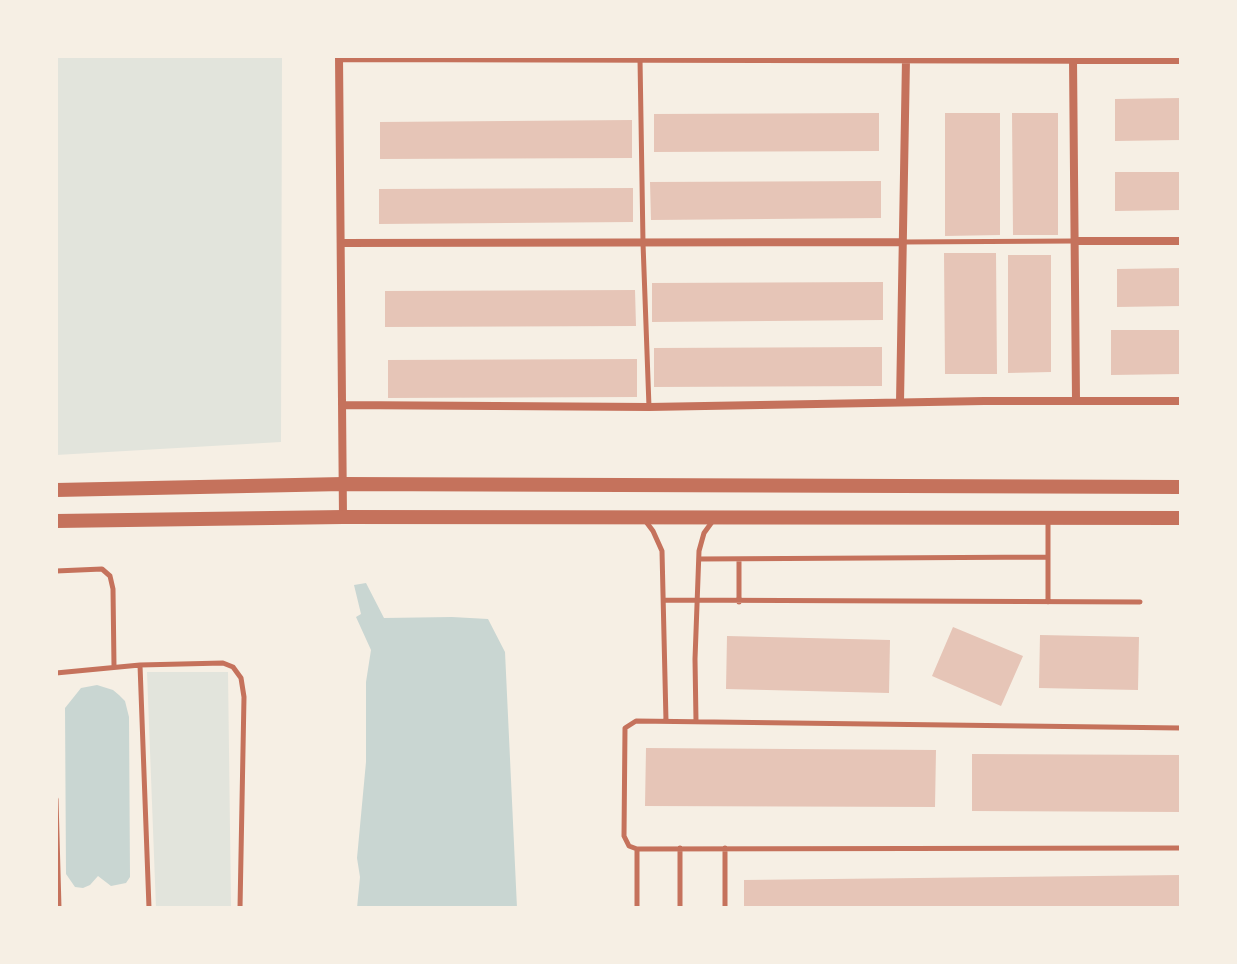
<!DOCTYPE html>
<html>
<head>
<meta charset="utf-8">
<style>
  body { margin:0 }
  #map { position:relative; width:1237px; height:964px; overflow:hidden; background:#f6efe4; font-family:"Open Sans",sans-serif }
  canvas { display:block }
  .frame { position:absolute; inset:0; border:58px solid #f6efe4; pointer-events:none }
</style>
</head>
<body>
<div id="map">
<canvas width="1237" height="964"></canvas>
<div class="frame"></div>
</div>
<script>
const ctx = document.querySelector('canvas').getContext('2d');
ctx.lineJoin = 'round';
function paint(path, color) {
  ctx.fillStyle = color;
  ctx.fill(path, 'evenodd');
}
function poly(rows) {
  const path = new Path2D();
  for (const r of rows) {
    path.moveTo(r[0], r[1]);
    for (let i = 2; i < r.length; i += 2) path.lineTo(r[i], r[i + 1]);
  }
  return path;
}
function stroke(path, color, width, dash) {
  ctx.strokeStyle = color;
  ctx.lineWidth = width;
  ctx.lineCap = dash ? 'butt' : 'round';
  ctx.setLineDash(dash || []);
  ctx.stroke(path);
}
paint(poly([
  [56,56,282,56,281,442,56,455],
  [147,672,228,672,231,908,156,908]
]), '#e2e4dc');
paint(poly([
  [366,583,384,618,452,617,488,619,505,652,517,908,357,908,360,877,357,858,366,762,366,682,371,650,356,617,361,614,354,585],
  [97,685,113,690,119,695,125,701,129,717,130,877,126,883,111,886,98,876,90,885,83,888,75,887,66,874,65,708,81,688]
]), '#c9d6d2');
paint(poly([
  [1181,98,1181,140,1115,141,1115,99],
  [879,113,879,151,654,152,654,114],
  [945,113,1000,113,1000,235,945,236],
  [1012,113,1058,113,1058,235,1013,235],
  [632,120,632,158,380,159,380,122],
  [1115,172,1181,172,1181,210,1115,211],
  [881,181,881,218,651,220,650,182],
  [633,188,633,222,379,224,379,189],
  [944,253,996,253,997,374,945,374],
  [1008,255,1051,255,1051,372,1008,373],
  [1181,268,1181,306,1117,307,1117,269],
  [883,282,883,320,652,322,652,283],
  [635,290,636,326,385,327,385,291],
  [1111,330,1181,330,1181,374,1111,375],
  [882,347,882,386,654,387,654,348],
  [637,359,637,397,388,398,388,360],
  [953,627,1023,656,1001,706,932,676],
  [1040,635,1139,637,1138,690,1039,688],
  [727,636,890,640,889,693,726,689],
  [646,748,936,750,935,807,645,806],
  [972,754,1181,755,1181,812,972,811],
  [1181,875,1181,908,744,908,744,880]
]), '#e6c5b7');
stroke(poly([
  [640,59,643,243,649,407],
  [903,242,1074,241],
  [644,519,653,531,662,551,666,721],
  [1048,519,1048,602],
  [699,559,1048,557],
  [56,571,102,569,110,576,113,589,114,666],
  [664,600,1140,602],
  [739,602,739,559],
  [140,665,149,908],
  [56,673,140,665,223,663,233,667,241,678,244,697,240,908],
  [696,721,695,659,699,551,704,533,712,522],
  [1181,728,636,721,625,728,624,836,629,846,637,849,1181,848],
  [56,799,59,908],
  [680,848,680,908],
  [725,848,725,908],
  [637,908,637,849]
]), '#c5725c', 5);
stroke(poly([
  [339,56,343,517],
  [339,58,1181,60],
  [1073,59,1076,400],
  [1075,241,1181,241],
  [341,243,903,242],
  [900,402,906,59],
  [342,405,649,407,984,401,1181,401]
]), '#c5725c', 8);
stroke(poly([
  [56,490,343,484,1181,487],
  [56,521,343,517,1181,518]
]), '#c5725c', 14);
</script>
</body>
</html>
